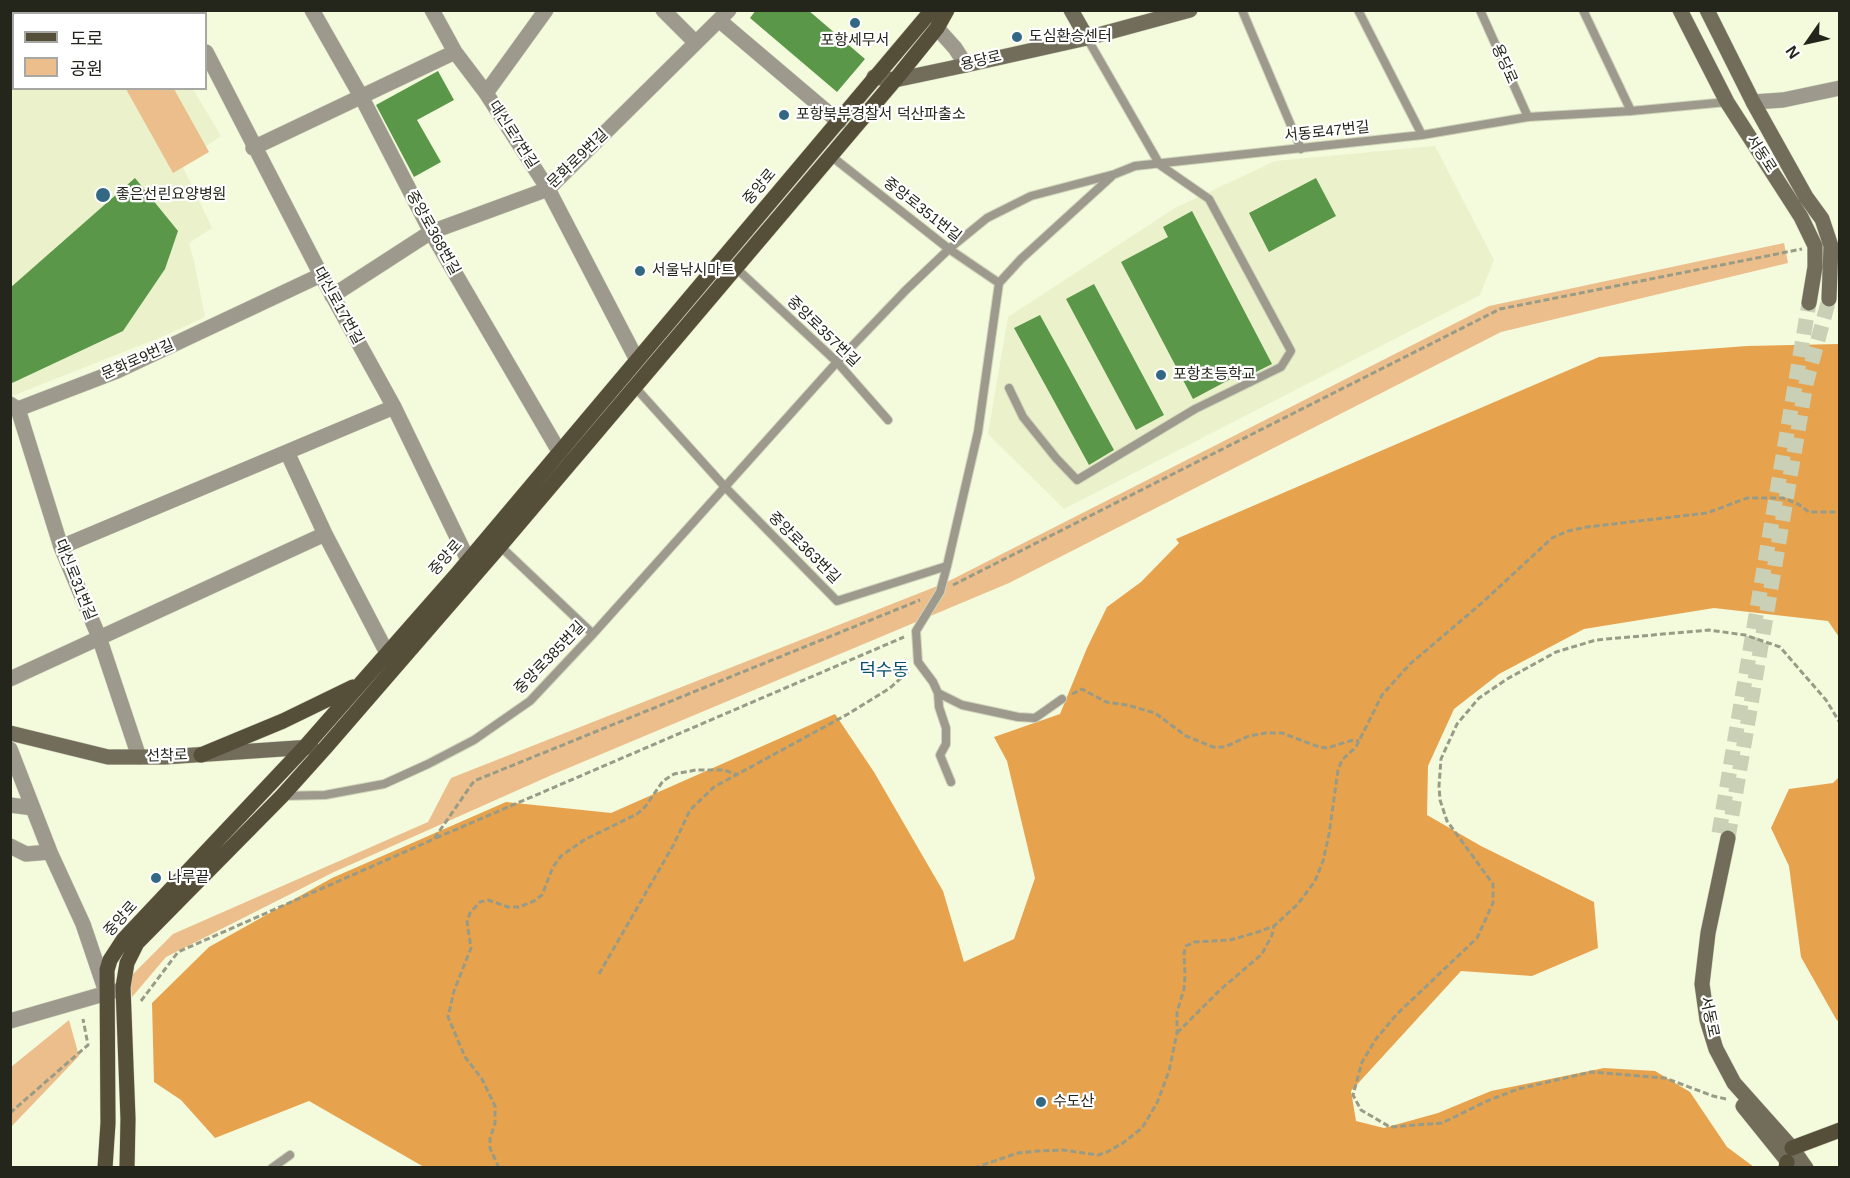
<!DOCTYPE html>
<html>
<head>
<meta charset="utf-8">
<style>
  body { margin:0 }
  #map { position:relative; width:1850px; height:1178px; overflow:hidden; background:#f4fadc; font-family:Helvetica,"Noto Sans KR",sans-serif }
  canvas { display:block }
  .frame { position:absolute; inset:0; border:12px solid #24261b; pointer-events:none }
  .legend { position:absolute; left:12px; top:12px; width:195px; height:78px; box-sizing:border-box; background:#fff; border:2px solid #a7a8a4; margin:0; padding:8px 10px; list-style:none; font-size:18px; color:#24261b }
  .legend li { display:flex; align-items:center; gap:12px; height:30px }
  .legend b { width:30px; border:2px solid #a7a8a4 }
  .north { position:absolute; left:1778px; top:12px; width:60px; height:60px; -webkit-text-stroke:4px #fff; paint-order:stroke; rotate:236deg; font-size:16px; font-weight:700; line-height:24px; text-align:center; color:#24261b }
  .north::after { content:''; display:block; margin:auto; width:21px; height:27px; background:#24261b; clip-path:polygon(50% 0,100% 100%,50% 72%,0 100%) }
</style>
</head>
<body>
<div id="map">
<canvas width="1850" height="1178"></canvas>
<div class="frame"></div>
<ul class="legend">
<li><b style="height:8px;background:#554e39"></b>도로</li>
<li><b style="height:16px;background:#ecbe8b"></b>공원</li>
</ul>
<div class="north">N</div>
</div>
<script>
const ctx = document.querySelector('canvas').getContext('2d');
ctx.lineJoin = 'round';
function paint(path, color) {
  ctx.fillStyle = color;
  ctx.fill(path, 'evenodd');
}
function poly(rows) {
  const path = new Path2D();
  for (const r of rows) {
    path.moveTo(r[0], r[1]);
    for (let i = 2; i < r.length; i += 2) path.lineTo(r[i], r[i + 1]);
  }
  return path;
}
function stroke(path, color, width, dash) {
  ctx.strokeStyle = color;
  ctx.lineWidth = width;
  ctx.lineCap = dash ? 'butt' : 'round';
  ctx.setLineDash(dash || []);
  ctx.stroke(path);
}
function label(font, color, halo, rows, align = 'center') {
  ctx.font = font + ' Helvetica,"Noto Sans KR",sans-serif';
  ctx.lineWidth = 4.5;
  ctx.setLineDash([]);
  ctx.textBaseline = 'middle';
  ctx.strokeStyle = halo;
  ctx.fillStyle = color;
  for (const [text, x, y, turn = 0] of rows) {
    ctx.save();
    ctx.translate(x, y);
    ctx.rotate((+turn || 0) * Math.PI / 180);
    ctx.textAlign = isNaN(turn) ? turn : align;
    if (halo) ctx.strokeText(text, 0, 0);
    ctx.fillText(text, 0, 0);
    ctx.restore();
  }
}
paint(poly([
  [10,11,16,11,18,13,14,14,14,88,193,89,221,136,181,163,212,228,189,243,194,261,205,317,164,336,12,396],
  [1435,146,1494,260,1480,295,1064,509,988,434,1008,317,1175,208,1275,161]
]), '#eaf1cb');
paint(poly([
  [126,89,174,89,209,152,173,173],
  [1784,243,1788,263,1501,332,1009,583,554,774,334,872,166,957,132,997,130,977,173,934,428,822,451,778,945,583,1489,306],
  [69,1020,79,1056,11,1127,11,1067]
]), '#ecbe8b');
paint(poly([
  [1839,344,1839,637,1828,621,1714,608,1584,629,1499,674,1454,709,1428,766,1427,815,1481,846,1594,902,1598,948,1532,976,1461,971,1351,1091,1356,1121,1384,1128,1438,1113,1491,1091,1604,1068,1655,1071,1690,1092,1727,1147,1754,1167,424,1167,309,1101,215,1138,181,1100,154,1082,152,1003,209,947,332,878,506,802,611,813,835,714,874,772,943,891,964,962,1014,939,1035,878,1007,761,994,737,1060,714,1087,648,1107,607,1141,582,1179,543,1176,539,1599,357,1747,346],
  [1839,777,1839,1022,1836,1019,1801,957,1789,866,1771,828,1789,789,1833,783]
]), '#e7a24e');
paint(poly([
  [756,10,808,10,865,59,837,92,750,18],
  [438,71,454,100,417,120,441,162,414,177,376,105],
  [135,178,178,231,165,269,123,331,10,384,10,288],
  [1316,178,1336,216,1269,252,1249,213],
  [1192,211,1272,364,1242,379,1240,374,1193,399,1121,262,1168,237,1163,227],
  [1094,284,1164,415,1136,430,1066,299],
  [1040,315,1114,450,1089,465,1014,328]
]), '#5a9748');
stroke(poly([
  [1719,833,1809,303],
  [1728,838,1806,384,1829,299]
]), '#cad0b5', 15, [15, 8]);
const lane = poly([
  [1242,10,1301,149],
  [1358,10,1422,135],
  [1480,10,1528,117],
  [1583,10,1631,111],
  [831,156,949,249,999,283],
  [736,268,837,362,888,420],
  [634,386,725,487,837,601,947,566],
  [1009,388,1023,417,1056,458,1077,480,1195,409,1281,367,1291,351,1209,199,1160,165,1087,38],
  [500,546,593,634],
  [938,693,939,707,946,728,946,744,940,755,951,782],
  [1062,699,1035,718,1018,717,962,705,938,693,933,682,918,662,916,631,940,592,947,566,978,432,999,283,1021,259,1112,176],
  [282,796,325,795,384,784,428,764,474,740,530,701,593,634,837,362,906,290,949,249,987,218,1031,196,1115,174,1135,166,1422,135,1528,117,1631,111,1727,102],
  [272,1168,290,1155]
]);
const street = poly([
  [312,10,362,98,431,232,560,453],
  [432,10,455,52,486,93,548,189,637,360],
  [663,10,695,42],
  [187,14,192,10],
  [720,21,839,122],
  [937,28,955,48,966,65],
  [206,52,321,275,394,407,468,560],
  [486,93,546,10],
  [1753,102,1783,100,1840,88],
  [253,148,455,52],
  [332,296,431,232,548,189,729,10],
  [10,404,18,409,61,547,99,637,139,757],
  [18,409,117,371,321,275],
  [287,452,325,534,387,653],
  [61,547,394,407],
  [10,679,325,534],
  [10,749,50,852,83,924,106,992],
  [10,805,33,808],
  [10,846,26,854,50,852],
  [10,1021,114,991]
]);
const secondary = poly([
  [1071,10,1087,38],
  [1680,10,1727,102,1801,217,1815,246,1815,267,1809,303],
  [1707,10,1753,102,1806,197,1822,219,1831,246,1829,299],
  [874,77,895,80,966,65,1087,38,1190,10],
  [10,733,108,757,165,757,311,747],
  [1728,838,1708,933,1702,984,1707,1020,1716,1049,1734,1083,1792,1148,1806,1168],
  [1743,1106,1793,1168]
]);
const primary = poly([
  [201,755,283,721,353,687],
  [1792,1148,1840,1130],
  [105,1168,108,1123,107,970,110,960,123,940,304,748,457,574,932,10],
  [127,1168,128,1119,123,987,127,963,137,943,282,796,326,747,500,546,895,80,937,28,947,10],
  [1786,1168,1787,1162]
]);
stroke(lane, '#cfd4b9', 10);
stroke(street, '#cfd4b9', 16);
stroke(secondary, '#cfd4b9', 16);
stroke(primary, '#cfd4b9', 16);
stroke(poly([
  [953,585,1500,309,1802,249],
  [1072,694,1082,689,1106,702,1127,705,1155,713,1186,736,1213,747,1225,747,1249,736,1266,733,1282,733,1319,747,1327,748,1353,740,1359,741],
  [436,838,904,637],
  [599,974,674,844,690,810,714,787,848,714,890,688,910,670],
  [141,1001,178,952,434,839,474,781,920,600],
  [1177,1033,1220,990,1262,954,1272,935,1274,926],
  [1726,1099,1713,1096,1665,1078,1591,1072,1518,1089,1487,1101,1442,1123,1390,1127,1361,1110,1353,1095,1362,1062,1376,1039,1397,1014,1477,938,1493,903,1493,884,1447,821,1440,800,1439,786,1441,759,1457,724,1479,698,1507,679,1556,652,1596,640,1709,630,1745,635,1780,647,1826,700,1840,723],
  [10,1113,88,1045,83,1019],
  [499,1168,490,1148,490,1139,495,1123,495,1106,482,1079,465,1057,448,1017,454,991,471,948,467,922,470,913,480,902,488,900,508,907,519,907,534,901,542,895,553,867,561,856,584,840,637,814,645,807,663,781,674,774,696,770,724,770,738,775],
  [888,1168,911,1168],
  [974,1168,1018,1153,1038,1151,1063,1150,1098,1155,1107,1152,1123,1143,1142,1128,1157,1103,1169,1071,1177,1033,1177,1012,1184,989,1185,975,1184,953,1186,946,1194,942,1230,940,1255,933,1274,926,1298,904,1315,881,1323,861,1329,834,1338,770,1342,760,1356,747,1382,695,1410,664,1483,602,1552,538,1568,531,1587,527,1707,513,1747,498,1783,498,1798,504,1809,512,1840,512]
]), '#989c87', 3, [6, 3]);
stroke(lane, '#9d998d', 8);
stroke(street, '#9d998d', 15);
stroke(secondary, '#726d5b', 15);
stroke(primary, '#554e39', 15);
for (const [x, y, r, color] of [
  [855,23,6,"#326884"],
  [1017,37,6,"#326884"],
  [784,115,6,"#326884"],
  [103,195,8,"#326884"],
  [640,271,6,"#326884"],
  [1161,375,6,"#326884"],
  [156,878,6,"#326884"],
  [1041,1102,6,"#326884"]
]) {
  const dot = new Path2D();
  dot.arc(x, y, r, 0, 2 * Math.PI);
  ctx.fillStyle = color;
  ctx.fill(dot);
  stroke(dot, '#fff', 2);
}
label('15px', '#24261b', '#fff', [
  ["도심환승센터",1029,37],
  ["포항세무서",855,41,"center"],
  ["포항북부경찰서 덕산파출소",796,115],
  ["좋은선린요양병원",116,195],
  ["서울낚시마트",652,271],
  ["포항초등학교",1173,375],
  ["나루끝",168,878],
  ["수도산",1053,1102]
], 'left');
label('15px', '#24261b', '#fff', [
  ["용당로",981,61,-13],
  ["용당로",1504,64,66],
  ["서동로47번길",1327,132,-6],
  ["대신로7번길",513,135,57],
  ["서동로",1761,154,57],
  ["문화로9번길",578,159,-44],
  ["중앙로",760,187,-50],
  ["중앙로351번길",922,210,38],
  ["중앙로368번길",433,233,61],
  ["대신로17번길",338,306,61],
  ["중앙로357번길",823,332,44],
  ["문화로9번길",138,360,-24],
  ["중앙로363번길",804,548,45],
  ["중앙로",446,558,-49],
  ["대신로31번길",75,580,68],
  ["중앙로385번길",550,658,-46],
  ["선착로",167,756,-2],
  ["중앙로",121,919,-48],
  ["서동로",1709,1017,78]
]);
label('18px', '#064f6c', '#fff', [
  ["덕수동",884,671]
]);
</script>
</body>
</html>
